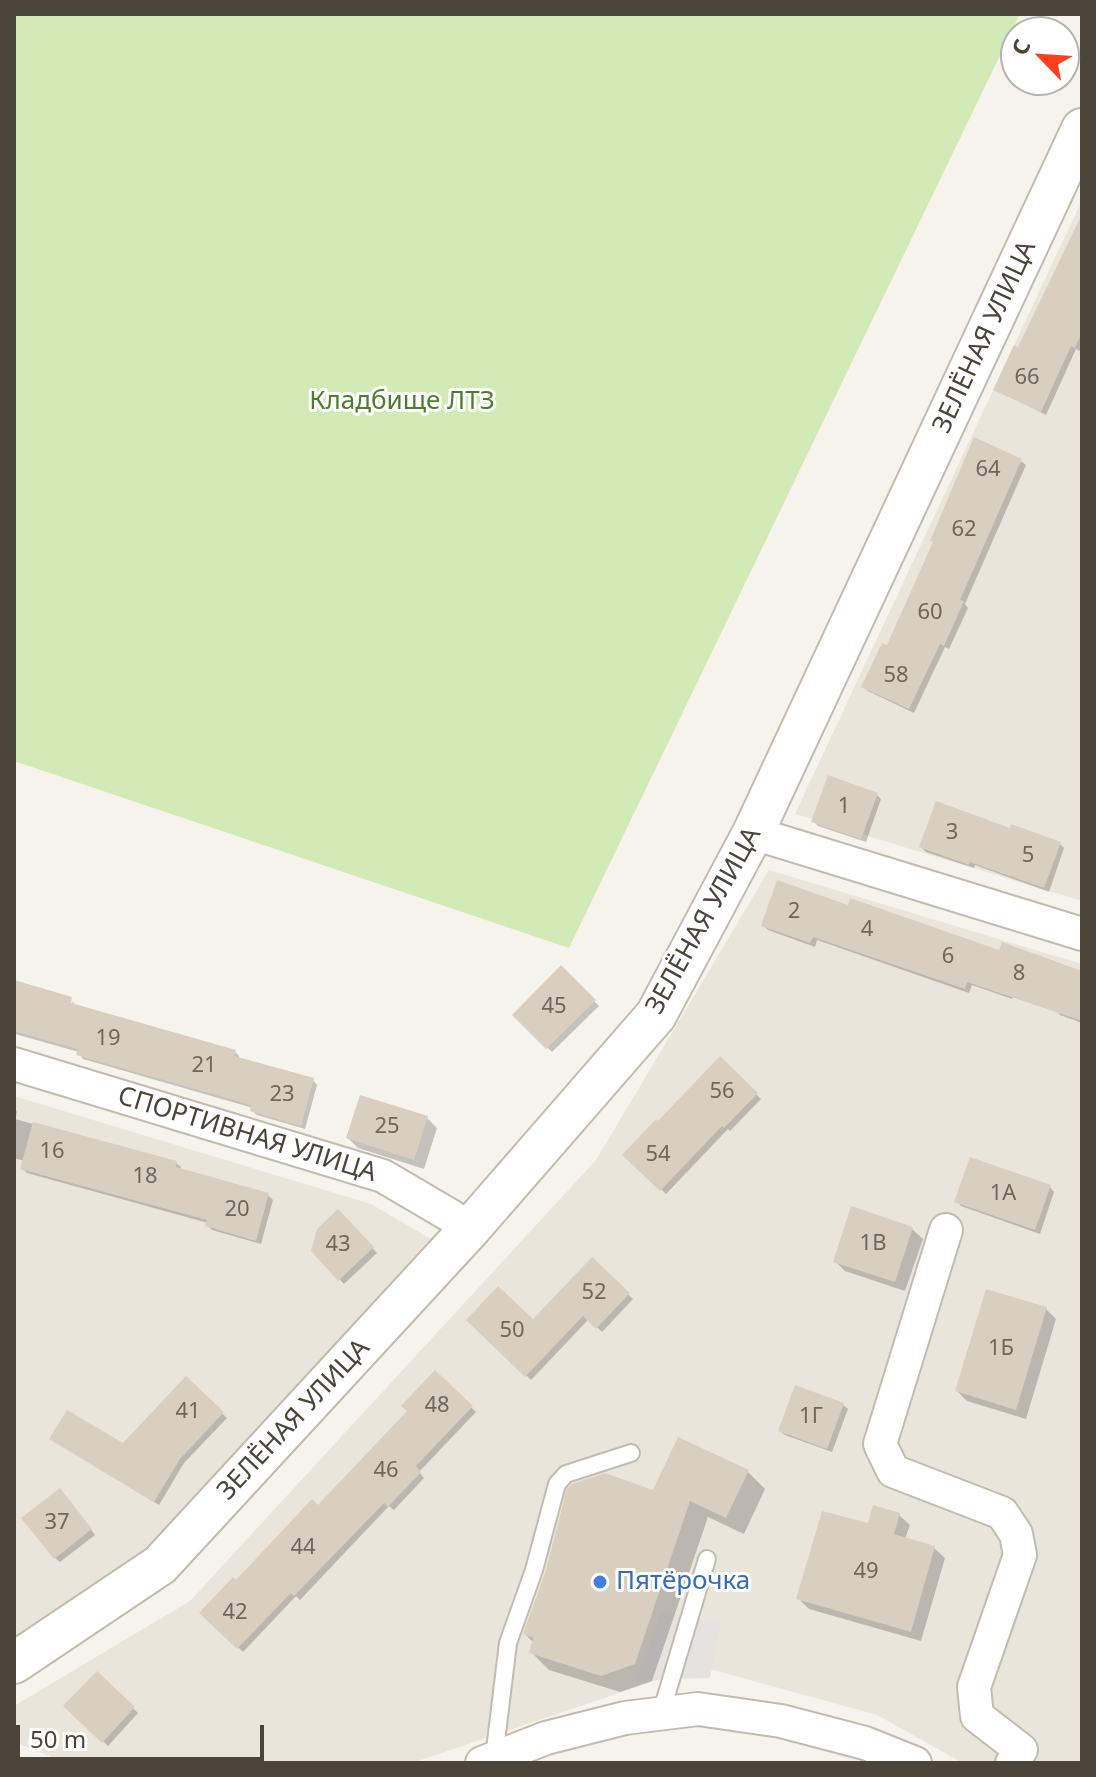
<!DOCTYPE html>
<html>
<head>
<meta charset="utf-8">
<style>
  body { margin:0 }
  #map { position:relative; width:1096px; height:1777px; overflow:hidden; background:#f6f3ec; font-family:"Noto Sans",sans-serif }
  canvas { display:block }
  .frame { position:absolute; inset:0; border:16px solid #4b4439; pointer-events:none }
  .north { position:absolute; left:1000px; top:16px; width:80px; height:80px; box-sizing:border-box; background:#fff; border:2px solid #b7b4b0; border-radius:50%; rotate:295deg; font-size:22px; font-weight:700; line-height:32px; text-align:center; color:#4b4439 }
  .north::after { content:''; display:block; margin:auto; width:28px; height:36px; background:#fc3f1d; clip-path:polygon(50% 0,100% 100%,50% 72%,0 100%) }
  .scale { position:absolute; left:16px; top:1725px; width:248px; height:36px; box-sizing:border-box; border:4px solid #4b4439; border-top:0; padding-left:10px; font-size:24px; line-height:28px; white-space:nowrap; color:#4b4439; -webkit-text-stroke:6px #fff; paint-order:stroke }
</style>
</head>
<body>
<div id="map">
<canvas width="1096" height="1777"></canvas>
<div class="frame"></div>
<div class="north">С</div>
<div class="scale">50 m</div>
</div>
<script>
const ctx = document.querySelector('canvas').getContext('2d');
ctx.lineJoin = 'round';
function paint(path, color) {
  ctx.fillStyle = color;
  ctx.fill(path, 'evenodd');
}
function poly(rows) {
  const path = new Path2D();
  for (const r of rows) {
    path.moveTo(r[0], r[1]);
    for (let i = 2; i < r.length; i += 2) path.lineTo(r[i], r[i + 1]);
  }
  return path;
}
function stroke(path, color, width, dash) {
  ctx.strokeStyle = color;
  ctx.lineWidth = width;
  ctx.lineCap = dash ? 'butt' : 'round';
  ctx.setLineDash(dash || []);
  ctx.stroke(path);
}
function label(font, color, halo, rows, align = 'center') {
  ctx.font = font + ' "Noto Sans",sans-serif';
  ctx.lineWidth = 6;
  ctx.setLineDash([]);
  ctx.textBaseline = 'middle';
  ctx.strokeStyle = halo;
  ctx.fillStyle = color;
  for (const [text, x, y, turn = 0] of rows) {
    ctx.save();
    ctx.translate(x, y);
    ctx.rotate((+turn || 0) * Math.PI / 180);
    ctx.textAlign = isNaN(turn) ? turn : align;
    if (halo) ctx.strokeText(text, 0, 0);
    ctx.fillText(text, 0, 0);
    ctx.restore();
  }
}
paint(poly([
  [1082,200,1082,901,795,814],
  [769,870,1082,964,1082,1763,963,1763,877,1715,699,1666,412,1763,67,1763,14,1742,14,1706,190,1601,596,1160],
  [14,1096,371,1204,438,1243,148,1557,14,1637]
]), '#eae5da');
paint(poly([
  [14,14,1020,14,569,948,14,761]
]), '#d2eab5');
paint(poly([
  [662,1611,721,1623,710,1678,636,1680]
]), '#e5e3e0');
paint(poly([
  [1082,219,1082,346,1080,351,1076,349,1046,415,996,389,1019,349],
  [1021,461,1026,465,965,604,968,608,949,649,945,647,914,713,868,691,864,687,888,647],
  [877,795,881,799,866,842,818,826,814,821],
  [1011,830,1060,844,1064,848,1049,892,975,865,974,868,926,852,921,847],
  [763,925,1024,964,1012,999,972,985,969,993,817,940,815,947,768,930],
  [561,968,599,1006,552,1052,514,1015],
  [1082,973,1082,1023,1060,1015,1056,1010],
  [14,981,70,1013,73,1001,75,1006,235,1052,239,1056,239,1059,313,1080,317,1085,305,1129,257,1115,252,1111,253,1108,83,1059,79,1052,15,1034],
  [720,1059,761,1099,730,1131,728,1129,666,1194,625,1155],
  [15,1109,17,1112,15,1119,176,1163,181,1167,180,1170,268,1195,273,1200,261,1244,212,1230,208,1225,208,1223,27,1173,22,1168,24,1161,14,1158],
  [427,1118,437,1128,424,1169,358,1148,348,1138],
  [1050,1187,1054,1192,1040,1234,961,1206,957,1201],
  [338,1212,377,1253,344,1284,313,1250],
  [912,1229,923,1239,905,1291,845,1271,835,1261],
  [592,1260,633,1299,602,1332,589,1319,531,1380,469,1320,533,1322],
  [1046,1309,1056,1319,1026,1419,967,1401,957,1391],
  [435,1373,476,1412,419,1472,424,1478,394,1510,389,1506,300,1600,296,1596,243,1652,202,1613,318,1507,409,1411],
  [186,1379,227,1418,184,1463,159,1505,57,1443,123,1445],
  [843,1405,848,1409,832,1452,785,1435,780,1431],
  [747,1471,765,1489,744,1534,708,1517,652,1681,620,1692,549,1670,531,1652,534,1643,525,1634,654,1492],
  [64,1495,95,1535,60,1562,55,1558],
  [899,1515,910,1525,905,1539,934,1548,945,1558,921,1641,809,1609,799,1599,869,1526],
  [97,1674,138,1713,108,1746,66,1706]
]), '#0003');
paint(poly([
  [1082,214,1082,332,1075,348,1071,346,1041,412,993,390,1014,345,1018,347],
  [974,437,1022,459,960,600,964,601,944,646,940,644,909,709,861,687,882,643,887,645,933,542,930,541],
  [828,775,878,793,861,839,811,822],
  [936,801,1010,828,1011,824,1061,842,1044,888,970,862,969,865,919,847],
  [777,880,848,905,850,898,999,950,1002,942,1082,971,1082,1021,967,982,965,989,813,937,810,943,761,926],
  [561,965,596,1000,546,1049,512,1015],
  [14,980,72,997,71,1003,236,1050,234,1056,314,1078,301,1126,250,1111,251,1105,76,1055,78,1049,14,1031],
  [720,1056,758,1093,724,1128,722,1126,660,1191,622,1155,656,1119,658,1121],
  [360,1095,428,1116,414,1160,346,1138],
  [33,1122,177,1161,176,1167,269,1193,256,1241,205,1226,207,1220,20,1169],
  [970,1157,1051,1185,1035,1230,954,1202],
  [851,1206,913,1227,895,1282,833,1262],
  [338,1209,374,1247,338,1281,311,1251,317,1229],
  [592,1257,630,1293,596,1329,583,1316,525,1377,466,1320,498,1286,533,1319],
  [986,1289,1047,1307,1016,1410,955,1391],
  [435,1370,473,1406,416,1466,421,1472,388,1507,384,1503,294,1596,291,1593,237,1649,199,1613,233,1577,236,1580,312,1499,318,1505,407,1411,401,1406],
  [186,1376,224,1412,180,1459,154,1502,49,1439,67,1410,123,1443],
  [795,1385,844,1403,827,1449,778,1431],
  [678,1437,749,1470,726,1518,690,1501,635,1664,601,1676,529,1653,533,1638,523,1634,545,1573,567,1489,572,1484,605,1473,653,1490],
  [60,1488,92,1529,54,1559,21,1518],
  [873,1505,900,1513,894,1534,935,1546,911,1632,796,1599,822,1511,868,1523],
  [97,1671,135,1707,102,1743,63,1706]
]), '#d8cfc1');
const service = poly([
  [661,1713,707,1559],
  [494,1758,508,1643,534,1570,557,1484,566,1474,631,1453]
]);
const minor = poly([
  [753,833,1082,934],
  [14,1064,383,1176,451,1216,468,1231],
  [946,1230,880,1444,893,1471,1002,1513,1016,1534,1020,1555,974,1687,977,1716,1021,1750,1012,1763],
  [482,1763,546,1738,625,1718,698,1709,781,1721,865,1743,915,1763]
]);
const tertiary = poly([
  [14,1663,160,1565,468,1231,656,1015,753,833,1082,129]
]);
stroke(service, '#c2bbae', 20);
stroke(minor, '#c2bbae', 36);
stroke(tertiary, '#c2bbae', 44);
stroke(service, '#fff', 16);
stroke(minor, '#fff', 32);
stroke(tertiary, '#fff', 40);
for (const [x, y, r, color] of [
  [600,1582,8,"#3f7fe0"]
]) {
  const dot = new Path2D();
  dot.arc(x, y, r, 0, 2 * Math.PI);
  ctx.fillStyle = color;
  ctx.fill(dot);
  stroke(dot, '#fff', 3);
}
label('22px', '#6e675b', null, [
  ["66",1027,378],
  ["64",988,470],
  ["62",964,530],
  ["60",930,613],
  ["58",896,676],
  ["1",844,807],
  ["3",952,833],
  ["5",1028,856],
  ["2",794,912],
  ["4",867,930],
  ["6",948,957],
  ["8",1019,974],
  ["45",554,1007],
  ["19",108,1039],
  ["21",204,1066],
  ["56",722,1092],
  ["23",282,1095],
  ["25",387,1127],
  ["16",52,1152],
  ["54",658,1155],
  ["18",145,1177],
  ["1А",1003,1194],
  ["20",237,1210],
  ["1В",873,1244],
  ["43",338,1245],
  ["52",594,1293],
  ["50",512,1331],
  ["1Б",1001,1349],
  ["48",437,1406],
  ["41",188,1412],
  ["1Г",811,1417],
  ["46",386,1471],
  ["37",57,1523],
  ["44",303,1548],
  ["49",866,1572],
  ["42",235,1613]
]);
label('26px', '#4b4439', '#fff', [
  ["ЗЕЛЁНАЯ УЛИЦА",985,337,-65],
  ["ЗЕЛЁНАЯ УЛИЦА",704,921,-61],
  ["СПОРТИВНАЯ УЛИЦА",247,1135,17],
  ["ЗЕЛЁНАЯ УЛИЦА",294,1420,-47]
]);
label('26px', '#4a7f2a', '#fff', [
  ["Кладбище ЛТЗ",402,402]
]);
label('26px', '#366cbe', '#fff', [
  ["Пятёрочка",616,1582]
], 'left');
</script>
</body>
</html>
